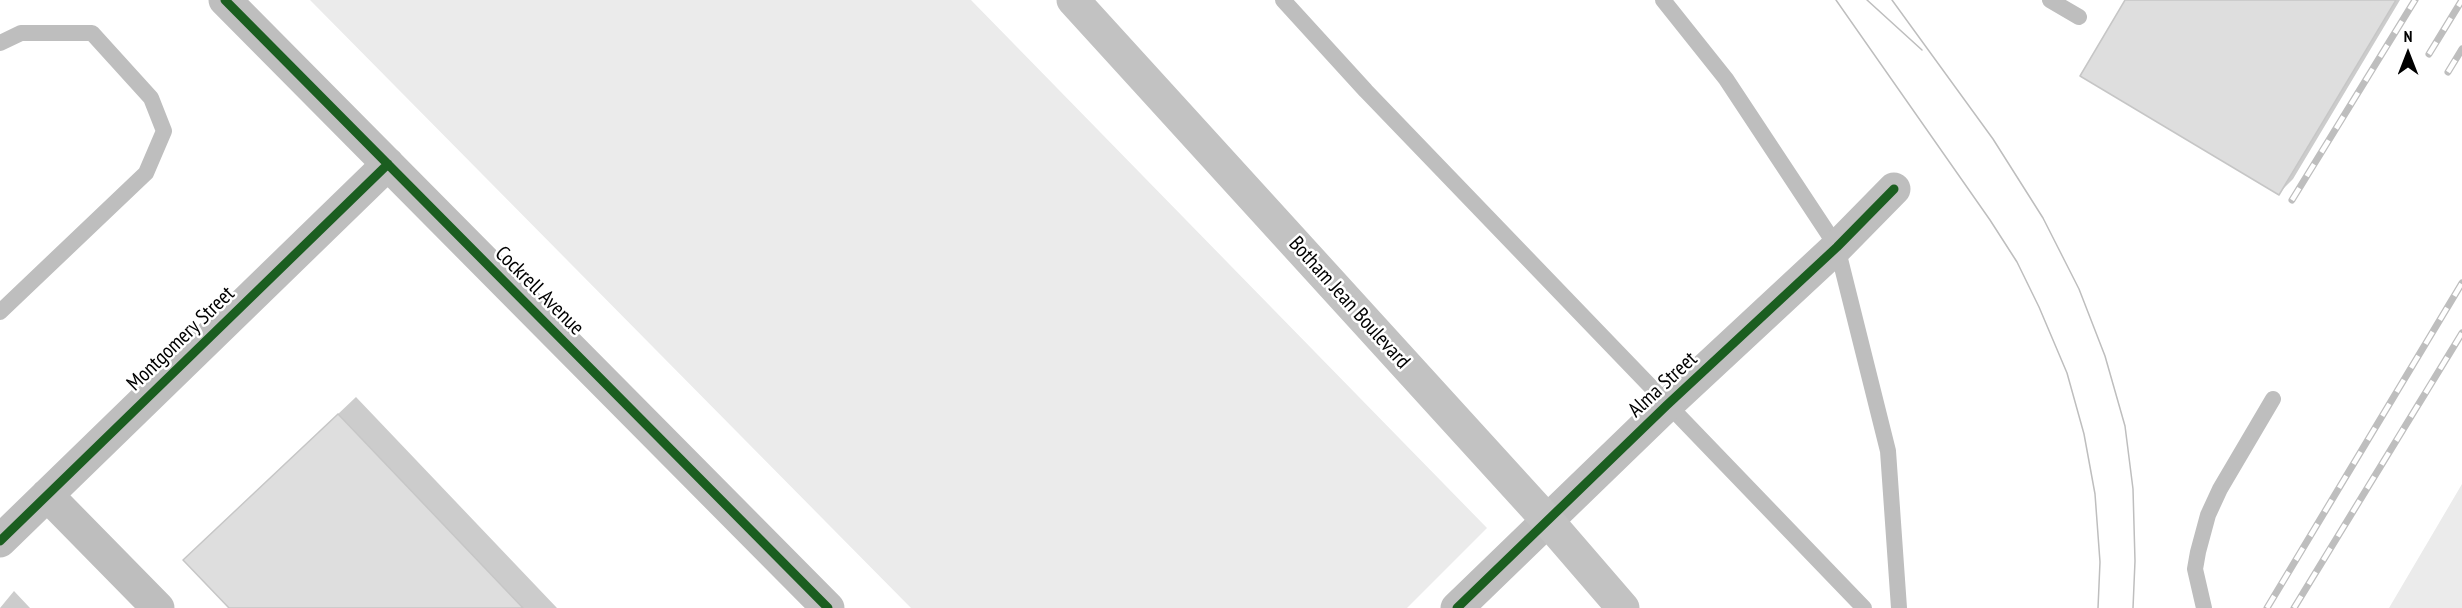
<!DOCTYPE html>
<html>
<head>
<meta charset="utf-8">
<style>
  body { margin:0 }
  #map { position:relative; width:2462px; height:608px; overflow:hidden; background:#fff; font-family:"PT Sans Narrow",sans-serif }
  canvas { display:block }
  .north { position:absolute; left:2378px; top:24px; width:60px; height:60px; -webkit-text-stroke:4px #fff; paint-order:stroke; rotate:0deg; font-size:16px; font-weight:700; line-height:24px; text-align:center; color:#000 }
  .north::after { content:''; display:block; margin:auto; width:21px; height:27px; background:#000; clip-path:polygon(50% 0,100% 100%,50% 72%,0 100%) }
</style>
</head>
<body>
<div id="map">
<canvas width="2462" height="608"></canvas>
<div class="north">N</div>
</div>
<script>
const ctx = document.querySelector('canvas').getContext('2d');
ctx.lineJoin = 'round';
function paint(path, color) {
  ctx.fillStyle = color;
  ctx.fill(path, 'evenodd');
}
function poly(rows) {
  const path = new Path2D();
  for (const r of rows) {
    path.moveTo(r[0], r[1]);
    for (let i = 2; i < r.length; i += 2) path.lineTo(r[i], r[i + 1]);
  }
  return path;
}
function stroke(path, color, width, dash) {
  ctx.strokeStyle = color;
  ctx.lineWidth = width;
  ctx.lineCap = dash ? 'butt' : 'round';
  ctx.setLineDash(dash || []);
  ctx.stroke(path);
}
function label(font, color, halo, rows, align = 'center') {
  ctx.font = font + ' "PT Sans Narrow",sans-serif';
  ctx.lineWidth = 5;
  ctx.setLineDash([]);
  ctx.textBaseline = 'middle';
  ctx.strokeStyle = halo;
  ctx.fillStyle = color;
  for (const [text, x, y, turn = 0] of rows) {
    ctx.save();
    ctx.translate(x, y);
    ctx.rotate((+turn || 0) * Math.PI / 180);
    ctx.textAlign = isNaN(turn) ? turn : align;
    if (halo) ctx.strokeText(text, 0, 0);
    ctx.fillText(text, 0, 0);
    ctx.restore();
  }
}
paint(poly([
  [310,0,971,0,1487,528,1407,608,911,608],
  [2462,484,2462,608,2389,608]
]), '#ebebeb');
paint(poly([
  [2127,0,2400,0,2293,179,2279,193],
  [356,397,557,608,231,608,203,542],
  [14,591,30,608,0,608]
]), '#0003');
const building = poly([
  [2125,0,2396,0,2279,195,2080,76,2125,0],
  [338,414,523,608,229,608,183,560,338,414]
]);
paint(building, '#dedede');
stroke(building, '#c6c6c6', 1.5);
stroke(poly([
  [1283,0,1366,91,1864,608],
  [1663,0,1726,79,1837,247,1888,451,1899,608],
  [2050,0,2079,17],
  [0,43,21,33,92,33,151,98,164,131,146,173,0,312],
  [2204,608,2195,569,2198,552,2208,515,2220,489,2273,399]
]), '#bebebe', 16);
stroke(poly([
  [225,0,828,608],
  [47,495,158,608],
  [0,541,388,164],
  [1457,608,1667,405,1837,247,1894,189]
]), '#bebebe', 33);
stroke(poly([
  [1073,0,1547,520,1623,608]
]), '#c2c2c2', 33);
stroke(poly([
  [1836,0,1990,220,2017,262,2039,307,2067,373,2084,434,2095,494,2100,562,2098,608],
  [1867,0,1922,50],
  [1892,0,1993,139,2043,218,2079,289,2105,356,2125,426,2133,489,2135,561,2133,608]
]), '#bebebe', 1.5);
const rail = poly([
  [2429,54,2462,0],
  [2448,72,2462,49],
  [2292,200,2415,0],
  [2267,608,2462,283],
  [2294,608,2462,333]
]);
stroke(rail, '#bebebe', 7);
stroke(rail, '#fff', 4.5, [14]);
stroke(poly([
  [225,0,828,608],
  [0,541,388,164],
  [1457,608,1667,405,1837,247,1894,189]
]), '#1b5e20', 9);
label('21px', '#000', '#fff', [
  ["Cockrell Avenue",539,291,45],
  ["Botham Jean Boulevard",1349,303,48],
  ["Montgomery Street",181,339,-44],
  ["Alma Street",1663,385,-43]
]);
</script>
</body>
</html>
